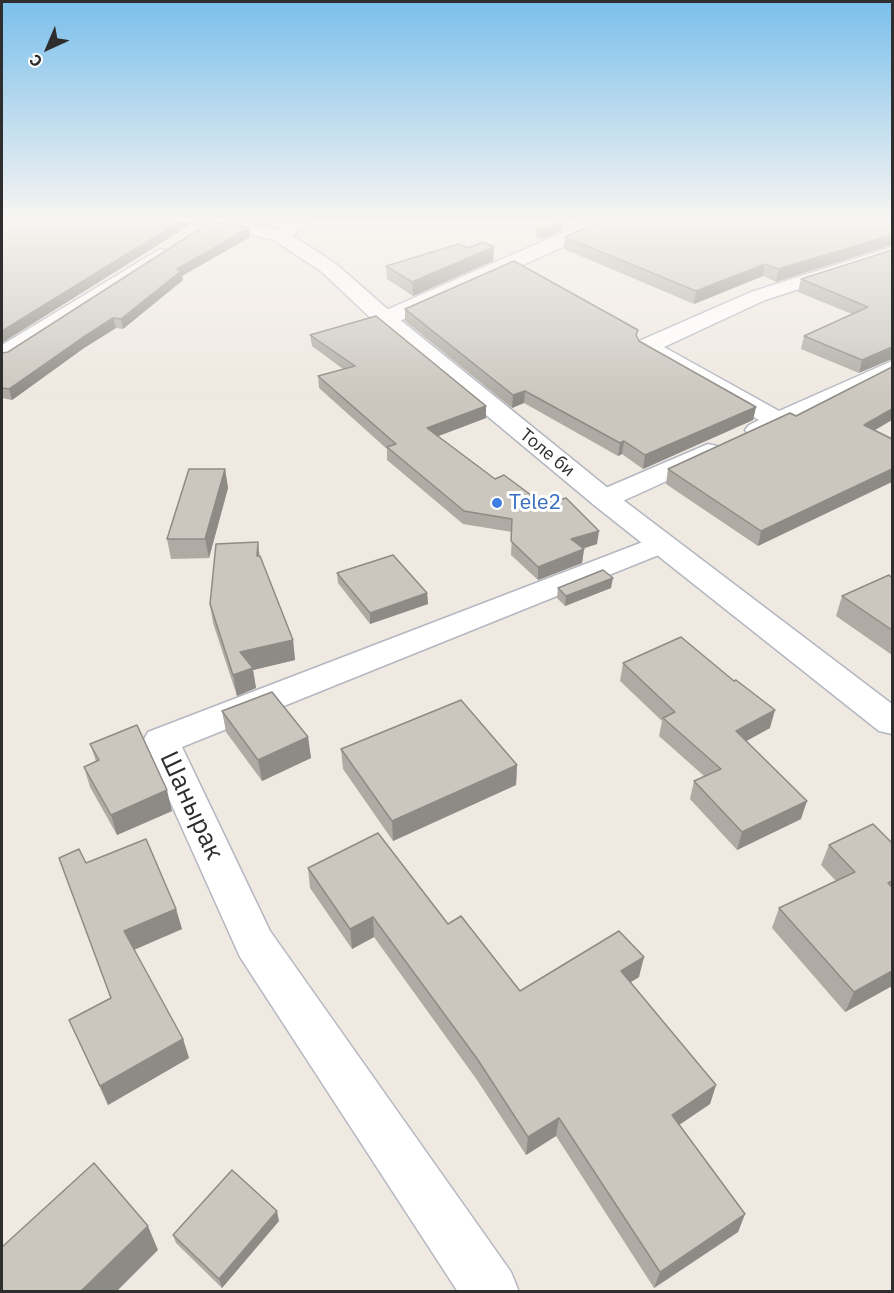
<!DOCTYPE html>
<html>
<head>
<meta charset="utf-8">
<style>
  body { margin:0 }
  #map { position:relative; width:894px; height:1293px; overflow:hidden; background:#efe9e1; font-family:"IBM Plex Sans",sans-serif }
  canvas { display:block }
  .frame { position:absolute; inset:0; border:3px solid #2e2e2e; pointer-events:none }
  .north { position:absolute; left:18px; top:18px; width:60px; height:60px; -webkit-text-stroke:4px #fff; paint-order:stroke; rotate:224deg; font-size:16px; font-weight:700; line-height:24px; text-align:center; color:#2e2e2e }
  .north::after { content:''; display:block; margin:auto; width:21px; height:27px; background:#2e2e2e; clip-path:polygon(50% 0,100% 100%,50% 72%,0 100%) }
</style>
</head>
<body>
<div id="map">
<canvas width="894" height="1293"></canvas>
<div class="frame"></div>
<div class="north">С</div>
</div>
<script>
const ctx = document.querySelector('canvas').getContext('2d');
ctx.lineJoin = 'round';
function poly(rows) {
  const path = new Path2D();
  for (const r of rows) {
    path.moveTo(r[0], r[1]);
    for (let i = 2; i < r.length; i += 2) path.lineTo(r[i], r[i + 1]);
  }
  return path;
}
function stroke(path, color, width, dash) {
  ctx.strokeStyle = color;
  ctx.lineWidth = width;
  ctx.lineCap = dash ? 'butt' : 'round';
  ctx.setLineDash(dash || []);
  ctx.stroke(path);
}
function paint(path, color) {
  ctx.fillStyle = color;
  ctx.fill(path, 'evenodd');
}
function label(font, color, halo, rows, align = 'center') {
  ctx.font = font + ' "IBM Plex Sans",sans-serif';
  ctx.lineWidth = 6;
  ctx.setLineDash([]);
  ctx.textBaseline = 'middle';
  ctx.strokeStyle = halo;
  ctx.fillStyle = color;
  for (const [text, x, y, turn = 0] of rows) {
    ctx.save();
    ctx.translate(x, y);
    ctx.rotate((+turn || 0) * Math.PI / 180);
    ctx.textAlign = isNaN(turn) ? turn : align;
    if (halo) ctx.strokeText(text, 0, 0);
    ctx.fillText(text, 0, 0);
    ctx.restore();
  }
}
const street = poly([
  [294,217,315,217,287,240,273,240,271,236,273,232,294,217],
  [598,217,623,217,620,221,393,324,377,324,374,319,377,314,598,217],
  [892,247,892,259,765,300,664,347,779,411,892,361,892,377,767,435,758,438,749,435,745,430,749,425,759,420,639,351,636,346,639,341,751,292,892,247],
  [160,249,167,251,170,255,167,259,10,360,2,362,2,345,160,249],
  [708,444,717,446,721,452,717,458,614,505,604,507,594,505,590,499,594,493,708,444],
  [661,535,671,538,676,544,671,550,182,747,270,931,511,1272,519,1292,458,1292,240,957,143,741,148,732,661,535]
]);
const secondary = poly([
  [181,217,217,217,287,232,336,264,393,314,614,493,892,704,892,734,879,731,594,505,377,324,322,272,274,240,184,221,181,217]
]);
stroke(street, '#b4b7c1', 3);
stroke(secondary, '#b4b7c1', 3);
paint(street, '#fff');
paint(secondary, '#fff');
paint(poly([
  [232,217,284,217,269,226],
  [892,217,776,282,763,276,694,304,564,249,565,237],
  [537,229,561,231,542,239,536,237],
  [250,237,182,276,183,280,123,329,116,328,84,348,12,400,2,398,2,353,8,352],
  [494,247,493,261,413,296,387,279,386,266,469,248],
  [892,250,859,373,801,349,804,336,852,314,798,292,801,279],
  [405,309,637,337,639,341,756,407,753,420,643,469,622,454,618,456,524,403,512,408,405,321],
  [310,335,486,418,438,436,495,479,597,544,583,549,584,549,582,563,538,580,511,555,512,532,463,524,387,460,387,449,319,388,318,376,343,369,312,346],
  [796,416,875,431,758,546,666,484,668,469],
  [225,469,228,488,209,558,171,559,167,539],
  [260,556,293,640,295,660,253,670,256,688,237,696,213,623,210,604],
  [337,573,427,593,428,604,370,624,338,583],
  [892,578,892,655,836,616,842,596],
  [558,588,611,588,565,606,557,598],
  [623,663,770,728,746,741,801,819,737,850,690,799,694,781,704,776,659,736,662,721,620,681],
  [222,711,308,737,311,758,262,781,226,732],
  [90,744,172,811,117,835,90,787,84,767,96,761],
  [341,749,517,765,516,785,393,841,343,769],
  [892,843,892,986,845,1012,772,928,779,908,836,881,821,865,829,845],
  [86,863,176,909,182,929,134,950,183,1039,189,1058,108,1105,69,1020,111,998],
  [308,868,448,924,520,991,639,977,630,982,716,1085,710,1104,679,1125,745,1214,738,1232,654,1288,556,1136,526,1155,477,1080,374,937,352,949,310,888],
  [279,1221,222,1288,176,1243,173,1235]
]), '#afaba4');
paint(poly([
  [187,217,189,217,190,225,2,343,2,331],
  [268,217,284,217,269,226],
  [562,223,561,231,542,239,542,231],
  [249,228,250,237,182,276,183,280,123,329,121,319,177,269],
  [892,235,892,245,776,282,778,269],
  [494,247,493,261,413,296,412,282],
  [765,264,763,276,694,304,696,291],
  [113,318,116,328,84,348,12,400,9,389,82,338],
  [892,347,892,359,859,373,862,360],
  [525,391,524,403,512,408,513,395],
  [486,406,486,418,428,440,427,428],
  [756,407,753,420,643,469,645,455],
  [892,409,892,420,860,439,864,425],
  [624,441,622,454,618,456,620,443],
  [225,469,228,488,209,558,205,539],
  [892,469,892,482,758,546,761,531],
  [599,531,597,544,570,552,571,539],
  [258,542,260,561,257,556],
  [584,549,582,563,538,580,538,567],
  [613,578,611,588,565,606,566,596],
  [427,593,428,604,370,624,370,613],
  [293,640,295,660,253,670,256,688,237,696,233,675,240,652],
  [775,710,770,728,732,749,736,731],
  [308,737,311,758,262,781,258,760],
  [517,765,516,785,393,841,392,821],
  [167,790,172,811,117,835,111,815],
  [807,801,801,819,737,850,742,832],
  [176,909,182,929,131,951,124,931],
  [373,917,374,937,352,949,350,929],
  [644,957,639,977,617,991,621,971],
  [892,971,892,986,845,1012,854,992],
  [183,1039,189,1058,108,1105,100,1086],
  [716,1085,710,1104,667,1133,672,1115],
  [559,1118,556,1136,526,1155,528,1137],
  [277,1211,279,1221,222,1288,219,1279],
  [745,1214,738,1232,654,1288,660,1272],
  [148,1226,158,1250,116,1292,80,1292]
]), '#8e8b86');
const building = poly([
  [2,217,187,217,2,331,2,217],
  [609,217,892,217,892,235,778,269,765,264,696,291,565,237,609,217],
  [212,221,249,228,177,269,181,271,121,319,113,318,82,338,9,389,2,388,2,353,8,352,212,221],
  [562,223,542,231,537,229,562,223],
  [483,242,494,247,412,282,386,266,459,244,469,248,483,242],
  [892,250,892,347,862,360,804,336,868,307,801,279,892,250],
  [514,261,638,330,636,335,639,341,756,407,645,455,624,441,620,443,525,391,513,395,405,309,514,261],
  [376,316,486,406,427,428,495,479,504,475,543,504,566,498,599,531,571,539,584,549,538,567,511,541,512,519,464,511,387,447,396,444,318,376,355,366,310,335,376,316],
  [892,367,892,409,864,425,892,439,892,469,761,531,668,469,790,413,796,416,892,367],
  [189,469,225,469,205,539,167,539,189,469],
  [258,542,257,556,260,556,293,640,240,652,253,668,233,675,210,604,216,544,258,542],
  [393,555,427,593,370,613,337,573,393,555],
  [603,570,613,578,566,596,558,588,603,570],
  [889,575,892,578,892,630,842,596,889,575],
  [681,637,734,681,736,680,775,710,736,731,807,801,742,832,694,781,721,769,663,718,675,712,623,663,681,637],
  [272,692,308,737,258,760,222,711,272,692],
  [461,700,517,765,392,821,341,749,461,700],
  [137,725,167,790,111,815,84,767,99,760,90,744,137,725],
  [873,824,892,843,892,881,888,883,892,887,892,971,854,992,779,908,855,872,829,845,873,824],
  [378,833,448,924,461,916,520,991,619,931,644,957,621,971,716,1085,672,1115,745,1214,660,1272,559,1118,528,1137,478,1060,373,917,350,929,308,868,378,833],
  [146,839,176,909,124,931,183,1039,100,1086,69,1020,111,998,59,858,79,849,86,863,146,839],
  [94,1163,148,1226,80,1292,2,1292,2,1247,94,1163],
  [232,1170,277,1211,219,1279,173,1235,232,1170]
]);
paint(building, '#cbc7bf');
stroke(building, '#8e8b86', 1.5);
const sky = ctx.createLinearGradient(0, 0, 0, 398);
sky.addColorStop(0, '#7abfeb');
sky.addColorStop(0.55, '#f8f5f2');
sky.addColorStop(1, '#f8f5f200');
ctx.fillStyle = sky;
ctx.fillRect(0, 0, 894, 398);
for (const [x, y, r, color] of [
  [497,503,6,"#3f7fe0"]
]) {
  const dot = new Path2D();
  dot.arc(x, y, r, 0, 2 * Math.PI);
  ctx.fillStyle = color;
  ctx.fill(dot);
  stroke(dot, '#fff', 2);
}
label('18px', '#2e2e2e', '#fff', [
  ["Толе би",547,453,39]
]);
label('21px', '#366cbe', '#fff', [
  ["Tele2",509,503]
], 'left');
label('26px', '#2e2e2e', '#fff', [
  ["Шанырак",191,806,65]
]);
</script>
</body>
</html>
